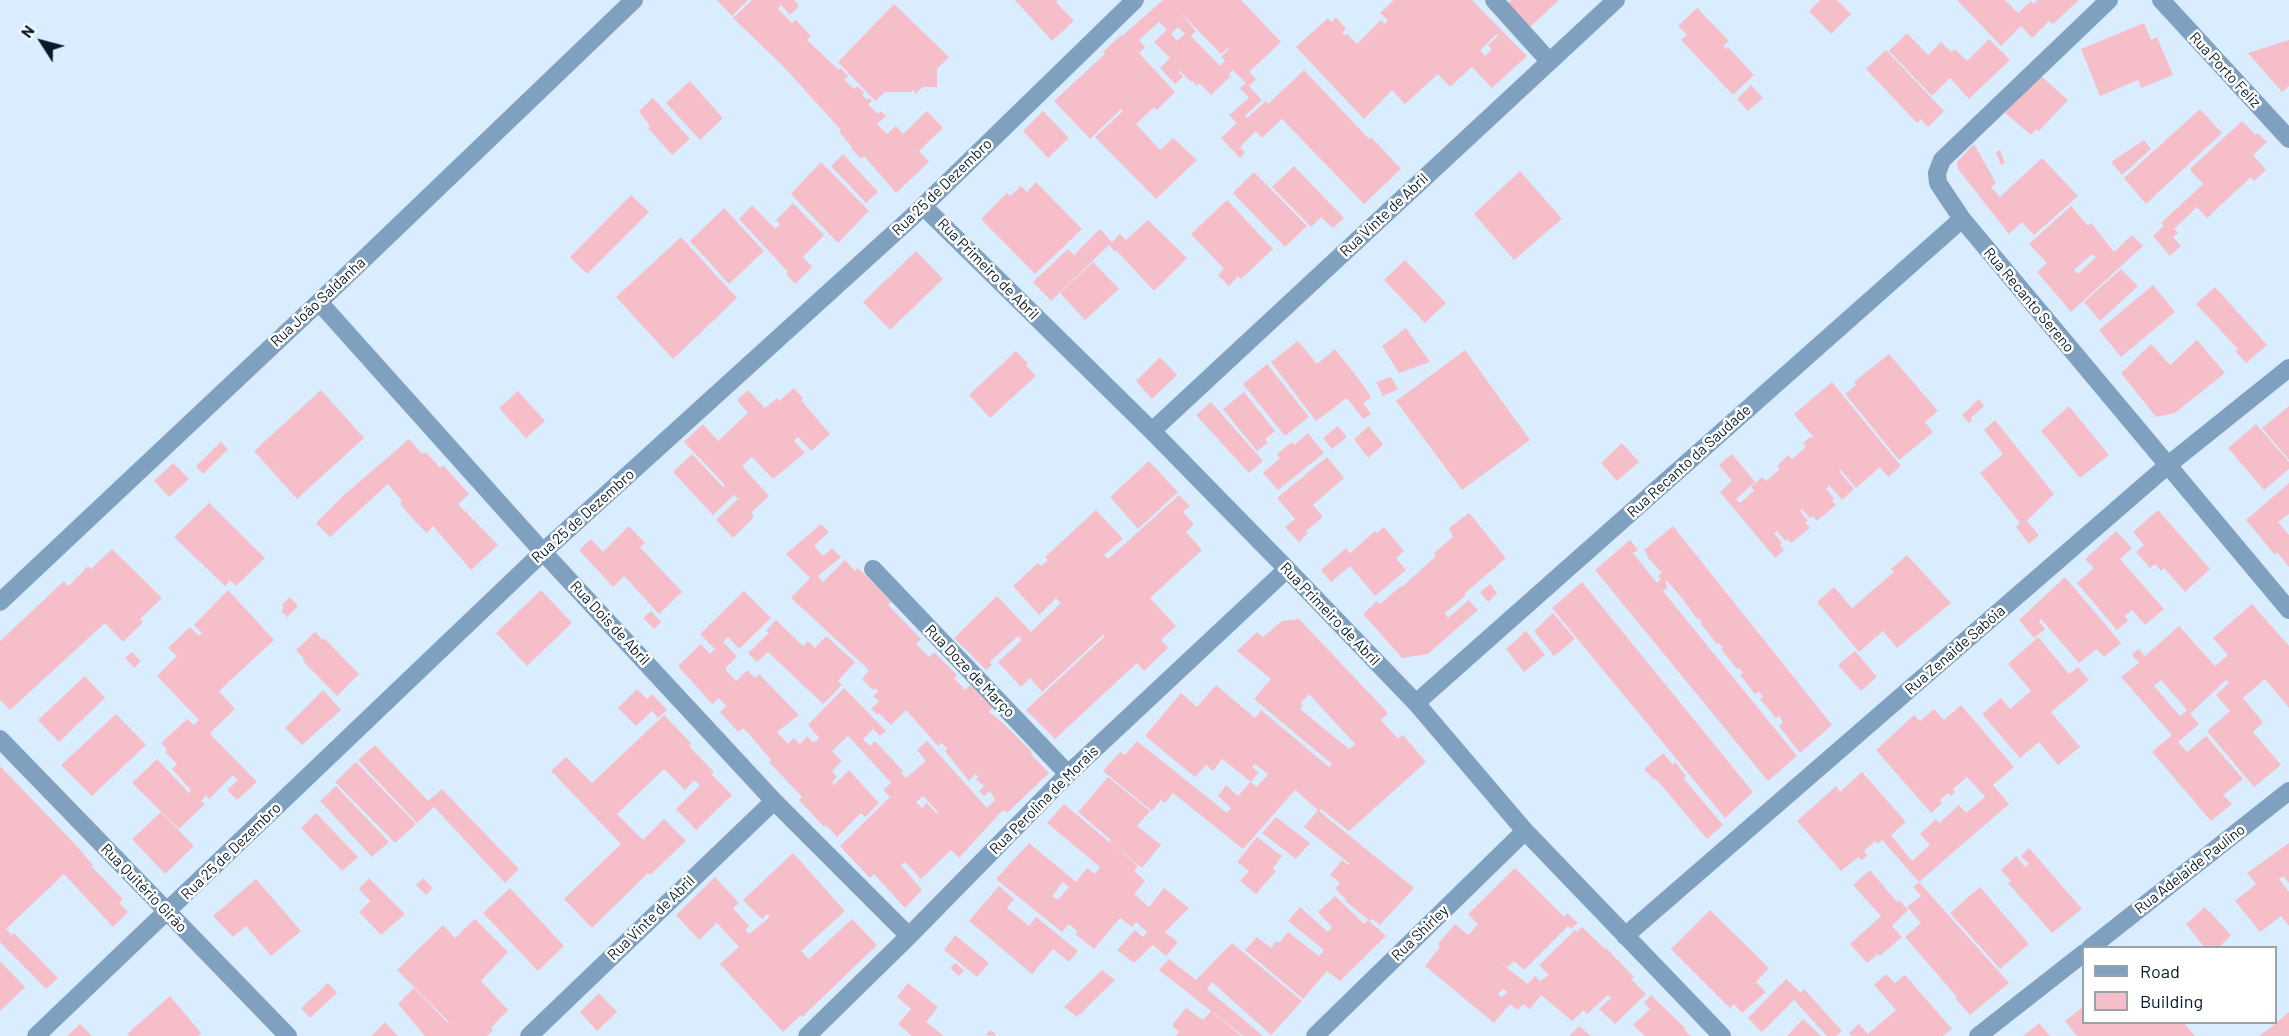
<!DOCTYPE html>
<html>
<head>
<meta charset="utf-8">
<style>
  body { margin:0 }
  #map { position:relative; width:2289px; height:1036px; overflow:hidden; background:#d9edff; font-family:Barlow,sans-serif }
  canvas { display:block }
  .legend { position:absolute; left:2082px; top:946px; width:195px; height:78px; box-sizing:border-box; background:#fff; border:2px solid #9ba3aa; margin:0; padding:8px 10px; list-style:none; font-size:18px; color:#061a2a }
  .legend li { display:flex; align-items:center; gap:12px; height:30px }
  .legend b { width:30px; border:2px solid #9ba3aa }
  .north { position:absolute; left:12px; top:12px; width:60px; height:60px; -webkit-text-stroke:4px #fff; paint-order:stroke; rotate:306deg; font-size:16px; font-weight:700; line-height:24px; text-align:center; color:#061a2a }
  .north::after { content:''; display:block; margin:auto; width:21px; height:27px; background:#061a2a; clip-path:polygon(50% 0,100% 100%,50% 72%,0 100%) }
</style>
</head>
<body>
<div id="map">
<canvas width="2289" height="1036"></canvas>
<ul class="legend">
<li><b style="height:8px;background:#7fa1bf"></b>Road</li>
<li><b style="height:16px;background:#f6bec9"></b>Building</li>
</ul>
<div class="north">N</div>
</div>
<script>
const ctx = document.querySelector('canvas').getContext('2d');
ctx.lineJoin = 'round';
function paint(path, color) {
  ctx.fillStyle = color;
  ctx.fill(path, 'evenodd');
}
function poly(rows) {
  const path = new Path2D();
  for (const r of rows) {
    path.moveTo(r[0], r[1]);
    for (let i = 2; i < r.length; i += 2) path.lineTo(r[i], r[i + 1]);
  }
  return path;
}
function stroke(path, color, width, dash) {
  ctx.strokeStyle = color;
  ctx.lineWidth = width;
  ctx.lineCap = dash ? 'butt' : 'round';
  ctx.setLineDash(dash || []);
  ctx.stroke(path);
}
function label(font, color, halo, rows, align = 'center') {
  ctx.font = font + ' Barlow,sans-serif';
  ctx.lineWidth = 5;
  ctx.setLineDash([]);
  ctx.textBaseline = 'middle';
  ctx.strokeStyle = halo;
  ctx.fillStyle = color;
  for (const [text, x, y, turn = 0] of rows) {
    ctx.save();
    ctx.translate(x, y);
    ctx.rotate((+turn || 0) * Math.PI / 180);
    ctx.textAlign = isNaN(turn) ? turn : align;
    if (halo) ctx.strokeText(text, 0, 0);
    ctx.fillText(text, 0, 0);
    ctx.restore();
  }
}
paint(poly([
  [717,0,748,0,732,16],
  [752,0,794,0,799,6,790,15,781,5,778,9,792,23,796,20,811,36,807,40,839,70,841,68,848,76,844,79,854,89,858,86,864,93,862,95,867,100,869,98,872,101,868,104,878,114,881,111,886,116,877,124,887,134,896,126,903,134,927,111,943,128,919,151,929,162,896,193,864,156,861,159,851,148,852,147,839,132,841,130,782,65,733,18],
  [1015,0,1058,0,1056,2,1074,21,1052,41],
  [1163,0,1241,0,1281,42,1249,72,1256,79,1249,86,1262,100,1245,116,1247,118,1266,101,1268,104,1304,70,1369,139,1371,137,1401,169,1364,204,1282,119,1262,138,1256,131,1240,147,1245,152,1240,158,1221,138,1237,123,1229,115,1249,98,1240,88,1246,83,1233,70,1228,75,1231,76,1211,95,1199,83,1197,86,1193,81,1191,82,1180,71,1179,72,1183,77,1175,84,1160,68,1170,58,1154,42,1167,30,1159,22,1139,40,1145,47,1139,53,1175,92,1157,110,1154,107,1136,124,1160,150,1173,138,1197,160,1156,199,1095,137,1123,111,1121,109,1090,139,1054,101,1105,54,1103,52,1121,35,1122,36],
  [1180,12,1221,54,1228,48,1229,49,1221,57,1225,61,1220,66,1191,36,1196,31],
  [1178,27,1185,34,1177,41,1171,34],
  [1394,0,1472,0,1527,56,1492,88,1472,67,1450,87,1438,74,1405,104,1392,90,1364,119,1296,47,1328,18,1331,22,1336,17,1346,29,1342,33,1345,35,1347,34,1357,44,1381,20,1385,24,1388,20,1380,13],
  [1497,34,1498,36,1488,45,1492,49,1485,56,1480,50],
  [1511,0,1559,0,1530,27,1508,3],
  [1820,0,1837,0,1851,14,1831,34,1809,11],
  [1957,0,2005,0,2018,13,2031,1,2034,4,2038,0,2079,0,2053,24,2049,21,2032,38,2021,26,2001,46],
  [894,4,949,57,937,69,937,87,923,87,915,94,914,90,911,92,885,92,875,101,838,62],
  [1697,8,1729,41,1723,46,1726,49,1728,47,1754,75,1733,95,1681,40,1687,35,1678,26],
  [2144,23,2151,40,2157,37,2173,75,2141,88,2138,80,2100,96,2081,49],
  [1907,33,1928,55,1941,42,1951,52,1955,49,1967,61,1989,39,2010,60,1969,99,1950,78,1932,96,1889,51],
  [2289,40,2289,86,2282,92,2248,53],
  [1886,50,1944,111,1928,127,1921,119,1917,123,1866,69],
  [2040,75,2068,100,2039,131,2036,129,2031,135,2005,113],
  [690,81,723,118,700,140,666,103],
  [1751,85,1763,98,1748,111,1737,99],
  [653,98,690,139,672,155,648,128,650,126,639,111],
  [2200,109,2222,133,2146,204,2124,178],
  [1043,111,1069,138,1048,158,1023,131],
  [2242,121,2256,135,2258,133,2267,142,2253,155,2266,170,2254,181,2251,177,2207,218,2197,207,2174,229,2178,233,2173,237,2181,246,2170,256,2153,236,2164,226,2161,223,2203,184,2190,170,2191,168],
  [2144,140,2151,149,2122,175,2111,162],
  [1974,144,1996,183,1991,187,2000,197,2042,158,2078,196,2034,235,2022,222,2009,234,1958,169,1957,162],
  [2000,150,2005,163,2001,165,1996,152],
  [843,154,878,192,866,203,831,166],
  [821,162,869,211,838,243,791,194],
  [1294,166,1344,218,1333,228,1321,217,1311,227,1272,187],
  [1520,171,1562,219,1514,260,1474,214],
  [1254,172,1307,226,1285,247,1233,193],
  [1036,182,1082,229,1035,274,981,219,1007,193,1010,196,1021,186,1027,192],
  [631,195,649,212,587,274,570,257],
  [1227,200,1273,249,1241,279,1238,276,1229,286,1218,275,1224,269,1191,234],
  [793,203,824,235,803,257,812,267,795,284,786,274,788,272,739,219,752,205,775,229,780,224,776,220],
  [2071,206,2088,226,2091,223,2114,252,2132,235,2143,246,2071,312,2037,272,2047,263,2029,244],
  [2092,254,2096,257,2078,274,2074,270],
  [724,208,764,251,729,284,690,241],
  [1148,220,1187,258,1154,291,1116,250,1115,252,1109,245,1051,301,1033,282,1068,249,1074,255,1100,229,1112,242,1120,234,1126,240],
  [681,237,737,298,673,359,616,297],
  [916,251,943,279,890,330,863,302],
  [1405,260,1446,303,1425,323,1384,280],
  [1093,262,1119,289,1085,320,1060,293],
  [2121,269,2138,286,2100,321,2084,302],
  [2153,285,2175,312,2121,357,2099,330],
  [2215,287,2267,345,2246,363,2235,351,2238,349,2196,304],
  [1406,328,1430,362,1399,373,1382,346],
  [2197,340,2225,373,2175,413,2156,417,2121,373,2151,344,2170,365],
  [1298,341,1317,364,1335,349,1364,386,1371,398,1363,403,1371,414,1363,419,1347,398,1316,421,1271,362],
  [1465,350,1530,440,1462,490,1396,401],
  [1016,351,1028,363,1026,365,1036,376,990,418,969,395],
  [1889,354,1938,411,1925,422,1933,432,1899,460,1845,394,1856,385,1854,382],
  [1160,357,1177,375,1152,399,1136,381],
  [1267,364,1309,417,1285,436,1243,384],
  [1391,377,1398,389,1383,396,1376,382],
  [1832,382,1901,466,1888,477,1880,467,1856,488,1841,470,1839,471,1854,489,1842,500,1829,485,1828,487,1826,489,1834,498,1832,501,1836,505,1817,521,1813,516,1810,518,1802,509,1800,511,1808,521,1805,522,1810,528,1791,543,1787,539,1785,541,1777,531,1774,533,1782,543,1780,545,1784,550,1775,558,1720,492,1732,481,1719,465,1732,454,1755,482,1736,499,1740,503,1754,491,1751,487,1762,477,1766,481,1780,469,1777,466,1788,455,1792,459,1806,447,1803,443,1810,437,1814,438,1794,414],
  [794,388,803,398,801,400,830,434,811,451,798,437,794,441,805,453,773,479,752,457,742,466,769,496,751,513,754,517,733,538,716,520,738,499,734,495,713,515,673,472,692,454,723,487,725,485,684,442,703,424,718,441,748,413,737,400,748,390,765,408,777,398,779,401],
  [321,390,364,438,297,499,254,451],
  [518,391,545,421,526,438,499,408],
  [1244,392,1275,431,1265,439,1268,443,1257,451,1223,409],
  [1979,399,1984,406,1971,418,1972,420,1969,423,1962,415],
  [1211,402,1263,461,1249,473,1196,415],
  [2069,406,2109,455,2080,478,2041,431],
  [2289,406,2289,460,2262,428],
  [1995,420,2054,494,2027,521,2039,535,2029,544,2016,527,2020,523,1980,473,2003,454,1984,430],
  [2256,424,2289,462,2289,469,2264,490,2228,448],
  [1338,426,1347,437,1332,449,1323,438],
  [1369,426,1383,445,1368,458,1354,439],
  [1308,433,1324,453,1278,490,1263,473,1280,458,1277,454,1292,442,1294,445],
  [409,439,422,454,426,452,440,468,443,465,469,494,458,504,498,545,471,570,433,526,427,533,413,519,400,504,402,501,388,484,330,537,316,523,344,495],
  [221,442,228,449,203,474,196,466],
  [1622,443,1639,462,1617,481,1601,463],
  [1327,457,1344,478,1313,505,1323,517,1306,531,1308,533,1299,542,1285,527,1295,519,1277,498],
  [1149,461,1178,492,1138,529,1110,497],
  [173,463,189,479,169,497,154,481],
  [2289,483,2289,514,2278,522,2289,535,2289,567,2277,552,2275,555,2246,520],
  [1179,495,1190,506,1183,512,1194,524,1186,532,1202,550,1150,598,1176,626,1161,640,1168,648,1144,671,1137,663,1055,739,1026,710,1105,636,1104,634,1042,692,1030,678,1021,687,998,662,1022,640,1018,636,990,662,992,665,986,670,954,638,997,596,1031,632,1061,603,1056,598,1039,615,1013,586,1038,563,1041,566,1048,560,1045,557,1096,510,1123,539,1104,555,1108,559],
  [209,503,265,558,236,586,230,580,225,586,174,537],
  [2158,510,2210,569,2185,592,2164,568,2161,571,2155,564,2150,568,2136,552,2144,545,2133,532],
  [1469,513,1506,558,1464,594,1466,595,1445,613,1448,618,1469,600,1478,610,1428,654,1402,658,1363,614,1377,601,1380,604,1401,586,1402,587,1436,556,1434,553,1453,537,1449,528],
  [821,524,829,532,814,546,823,556,832,548,841,557,818,576,823,582,845,560,855,571,858,568,892,602,888,605,921,639,916,644,929,657,934,652,957,675,954,678,965,690,970,685,982,697,978,701,983,698,993,707,989,712,1003,723,1032,752,1031,754,1049,773,1007,813,1004,810,999,814,959,858,951,850,921,879,905,862,901,865,922,890,905,908,874,874,870,878,840,846,890,797,883,790,891,783,863,752,848,736,832,751,842,761,832,771,837,777,832,782,834,785,849,770,879,803,865,817,861,813,837,837,826,825,824,827,799,800,802,797,769,762,771,760,749,734,743,728,738,732,720,712,726,706,719,698,712,704,678,666,701,644,710,654,715,649,700,634,744,591,771,618,739,649,728,637,723,642,737,656,725,669,736,681,747,670,755,678,759,674,799,715,777,732,788,744,794,738,800,744,807,736,811,741,816,742,819,738,808,725,844,688,886,731,880,736,873,729,863,739,870,746,875,741,903,771,901,773,906,778,926,761,917,750,927,741,987,808,995,800,990,791,984,796,979,791,984,786,976,779,978,777,975,774,969,781,945,751,948,749,941,743,938,746,906,710,891,725,879,713,878,715,871,709,879,701,873,696,878,691,875,688,873,690,862,679,869,670,791,598,810,578,786,554],
  [923,796,938,812,937,814,927,803,922,808,916,802],
  [629,526,645,543,640,547,682,592,659,614,624,576,613,587,579,550,591,539,603,552],
  [1673,526,1832,725,1800,753,1779,726,1783,722,1779,716,1776,718,1760,699,1763,697,1759,692,1755,694,1740,675,1743,673,1739,668,1737,669,1721,649,1723,648,1719,643,1717,644,1701,624,1702,622,1698,618,1697,619,1682,598,1667,581,1665,583,1668,587,1663,591,1797,756,1768,781,1595,570,1630,540,1638,550,1633,553,1657,583,1661,579,1658,576,1662,573,1647,557,1648,556,1644,550],
  [1384,527,1404,551,1396,558,1406,570,1375,596,1350,566,1331,582,1321,570,1346,548,1350,553,1375,531,1377,533],
  [2116,531,2132,548,2120,559,2164,609,2145,625,2132,610,2125,616,2128,621,2117,630,2077,583,2094,568,2085,559],
  [112,549,162,598,140,619,143,622,123,642,105,623,10,710,0,700,0,641,64,581,69,586,88,566,91,569],
  [1907,555,1951,603,1897,648,1883,631,1859,652,1817,602,1834,587,1852,608,1894,572,1891,569],
  [2065,577,2121,643,2104,657,2097,649,2079,663,2041,619,2039,621,2045,629,2034,638,2019,620],
  [1582,582,1753,792,1725,818,1552,608],
  [1490,584,1497,593,1488,602,1480,592],
  [228,590,274,640,219,691,235,709,211,732,211,735,257,782,237,800,227,790,238,780,233,775,209,799,206,795,201,801,205,804,179,829,132,783,157,759,189,793,191,790,172,769,177,764,165,752,167,750,161,743,187,719,194,725,199,720,157,676,177,656,168,648,190,627,199,636,202,633,194,625],
  [541,590,572,623,527,666,496,633],
  [290,597,298,606,287,617,281,611,284,607,282,605],
  [2252,604,2289,646,2289,708,2265,679,2243,698,2263,722,2253,732,2281,765,2254,787,2207,731,2230,711,2216,695,2229,683,2226,680,2190,714,2199,724,2178,742,2187,752,2206,736,2243,779,2223,795,2232,804,2211,821,2152,752,2172,735,2121,677,2139,663,2132,655,2138,649,2145,656,2179,626,2215,666,2228,655,2213,638],
  [2161,680,2187,710,2180,716,2154,686],
  [651,611,661,622,654,629,643,618],
  [1553,613,1575,639,1554,656,1534,631],
  [1299,619,1388,713,1381,720,1398,739,1403,735,1426,762,1349,831,1321,809,1319,811,1414,888,1380,925,1372,919,1370,921,1345,901,1346,899,1338,892,1336,888,1340,883,1330,875,1342,860,1348,865,1350,864,1304,827,1318,810,1295,790,1243,849,1173,793,1165,803,1161,800,1152,811,1103,771,1120,752,1125,755,1137,741,1227,813,1231,808,1218,796,1226,785,1238,796,1250,782,1257,787,1268,774,1255,764,1252,767,1259,772,1251,782,1222,759,1213,771,1206,765,1195,777,1145,736,1181,693,1197,707,1216,685,1255,718,1261,710,1329,767,1332,764,1254,699,1271,679,1237,651,1257,632,1263,637,1282,621],
  [1309,694,1355,744,1349,749,1300,709,1303,705,1301,703],
  [776,620,803,646,808,641,815,648,826,636,855,662,838,681,842,685,823,704,768,652,757,662,748,653,769,633,766,631],
  [1526,631,1545,655,1524,672,1506,649],
  [315,632,323,640,325,639,359,674,337,696,303,661,304,659,296,650],
  [2038,637,2069,674,2078,667,2089,680,2051,712,2080,747,2058,765,2039,742,2020,758,1982,714,2001,698,2010,709,2031,691,2008,664],
  [1855,651,1877,677,1861,691,1838,665],
  [132,652,141,661,134,668,125,658],
  [85,676,105,698,59,742,38,720],
  [637,689,647,699,652,694,667,710,658,718,652,711,636,726,618,708],
  [323,690,341,710,302,745,285,728],
  [1961,705,2014,767,1993,785,2009,804,1919,882,2009,983,1970,1015,1955,998,1957,997,1905,937,1921,923,1907,907,1921,896,1913,887,1919,882,1882,840,1878,844,1875,841,1864,851,1867,856,1862,860,1858,857,1841,871,1797,821,1836,786,1840,792,1862,772,1906,822,1891,835,1912,861,1930,845,1920,834,1936,819,1939,823,1959,805,1966,813,1985,797,1967,777,1953,789,1955,792,1951,796,1948,793,1940,800,1942,803,1931,813,1876,750,1914,715,1920,721,1934,709,1944,720],
  [116,714,146,745,92,796,61,765],
  [664,715,691,743,689,746,714,772,711,774,732,795,696,830,676,809,700,785,694,780,685,790,664,769,617,814,643,840,664,819,686,841,650,875,648,873,592,928,564,899,621,844,551,771,566,757,592,783],
  [375,745,428,801,442,789,519,869,505,883,434,807,417,823,358,760],
  [1663,753,1673,765,1675,762,1686,776,1684,779,1723,825,1707,839,1656,779,1654,780,1644,769],
  [356,762,416,824,395,843,335,782],
  [0,766,74,843,93,865,91,866,123,899,119,903,128,912,113,927,64,874,6,929,12,935,14,933,58,978,46,989,0,942],
  [1108,777,1150,811,1137,826,1161,845,1142,868,1109,842,1111,840,1078,812],
  [336,786,389,842,372,857,320,801],
  [1064,804,1138,866,1134,871,1145,881,1134,894,1149,907,1164,888,1189,908,1165,932,1178,942,1166,956,1153,945,1134,963,1117,950,1135,930,1143,937,1147,932,1136,922,1132,927,1120,918,1094,949,1075,934,1078,932,1069,924,1062,932,996,879,1029,843,1076,882,1087,868,1095,874,1100,867,1047,823],
  [1063,882,1069,887,1058,900,1052,896],
  [161,812,194,846,165,874,132,839],
  [316,813,358,857,342,871,301,828],
  [1276,817,1310,843,1296,859,1262,833],
  [1257,837,1282,856,1273,868,1276,871,1256,894,1240,881,1249,871,1237,862],
  [2289,843,2289,883,2283,876,2279,879,2289,892,2289,926,2281,916,2260,932,2235,901,2256,884,2247,873],
  [2029,848,2082,909,2052,933,2008,883,2011,881,2001,870,2016,856,2025,867,2029,864,2021,856],
  [793,853,845,911,801,951,809,959,852,919,877,945,802,1017,801,1015,783,1032,720,964,739,947,717,923,699,940,676,915,715,877,739,903,733,908,749,926,745,930,749,934,770,917,767,914,762,919,743,900],
  [1515,868,1564,917,1567,913,1578,923,1571,929,1568,926,1524,970,1514,961,1507,967,1498,961,1528,984,1535,976,1540,981,1549,975,1539,965,1575,930,1577,932,1582,927,1605,949,1606,948,1634,977,1631,979,1646,994,1615,1024,1599,1009,1611,998,1608,995,1587,1014,1584,1010,1572,1021,1541,995,1530,1009,1523,1004,1518,1010,1510,1004,1494,1023,1425,966,1440,947,1438,944,1455,924,1468,935,1478,924,1468,914],
  [1503,989,1507,992,1502,997,1498,994],
  [1870,870,1897,902,1899,900,1908,910,1892,926,1902,937,1880,956,1878,954,1867,963,1850,944,1881,916,1853,885],
  [369,878,405,914,381,935,359,912,370,901,359,889],
  [423,878,433,888,426,895,416,885],
  [256,879,301,931,271,956,246,926,233,937,213,916],
  [999,886,1014,899,1007,908,1029,926,1036,917,1078,951,1069,962,1053,949,1032,974,969,921],
  [1980,887,2029,944,2000,969,1950,913],
  [510,888,564,946,538,971,483,913],
  [1335,896,1364,924,1368,920,1386,936,1340,981,1327,971,1303,999,1245,950,1257,937,1271,948,1276,941,1279,943,1288,932,1319,956,1324,950,1288,921,1300,907,1328,932,1332,927,1318,912],
  [2205,907,2231,935,2218,948,2205,948,2186,924],
  [1710,910,1769,968,1756,982,1766,992,1742,1013,1734,1004,1730,1008,1671,949],
  [475,919,508,952,481,981,508,1010,491,1028,493,1030,487,1036,425,1036,398,1004,414,988,448,1023,449,1022,397,970,443,925,455,938],
  [955,935,989,963,977,977,944,950],
  [1232,943,1302,1001,1271,1035,1212,982,1207,989,1263,1036,1243,1036,1159,970,1169,959,1196,980],
  [0,961,25,987,0,1011],
  [955,963,964,970,959,976,950,968],
  [1102,970,1115,980,1077,1017,1064,1007],
  [1886,974,1895,983,1905,975,1952,1029,1943,1036,1852,1036,1849,1033,1859,1024,1868,1034,1896,1010,1874,985],
  [1786,979,1801,993,1804,989,1842,1031,1836,1036,1827,1036,1794,1000,1762,1032,1748,1018],
  [328,983,337,993,310,1018,301,1008],
  [908,983,938,1007,926,1022,944,1036,912,1036,898,1024,911,1009,897,997],
  [599,993,617,1012,597,1031,580,1012],
  [1651,995,1685,1028,1684,1030,1691,1036,1645,1036,1633,1025,1650,1009,1644,1003],
  [170,996,201,1033,198,1036,129,1036,127,1034],
  [2084,1006,2084,1023,2184,1023,2195,1036,2077,1036,2065,1021],
  [1186,1008,1203,1020,1211,1011,1241,1036,1176,1036,1179,1032,1172,1025],
  [2289,1012,2289,1036,2259,1036,2270,1028],
  [1803,1019,1821,1036,1787,1036],
  [385,1022,398,1036,371,1036],
  [2039,1023,2050,1036,2023,1036,2031,1030],
  [80,1024,92,1036,67,1036],
  [1579,1026,1580,1027,1591,1036,1569,1036],
  [990,1030,996,1034,995,1036,986,1035]
]), '#f6bec9');
stroke(poly([
  [1494,0,1549,61],
  [2109,0,1942,160,1937,173,1938,183,1962,219,2289,610],
  [2161,0,2289,139],
  [923,206,1152,431,1287,569,1416,703,1525,831,1722,1036],
  [319,302,543,552,774,801,909,936],
  [1152,431,1616,0],
  [873,569,1068,774],
  [0,602,319,302,634,0],
  [1416,703,1962,219],
  [0,739,288,1036],
  [1625,936,2168,465,2289,368],
  [2090,948,2289,791],
  [36,1036,543,552,912,217,1135,0],
  [529,1036,774,801],
  [807,1036,909,936,1068,774,1287,569],
  [1315,1036,1525,831],
  [1978,1036,2084,953]
]), '#7fa1bf', 18);
label('15px', '#061a2a', '#fff', [
  ["Rua Porto Feliz",2225,70,47],
  ["Rua 25 de Dezembro",942,187,-44],
  ["Rua Vinte de Abril",1384,215,-43],
  ["Rua Primeiro de Abril",988,269,45],
  ["Rua Recanto Sereno",2029,300,50],
  ["Rua João Saldanha",318,302,-43],
  ["Rua Recanto da Saudade",1689,461,-42],
  ["Rua 25 de Dezembro",583,516,-42],
  ["Rua Primeiro de Abril",1330,614,46],
  ["Rua Dois de Abril",610,623,47],
  ["Rua Zenaide Sabóia",1955,650,-41],
  ["Rua Doze de Março",970,671,46],
  ["Rua Perolina de Morais",1044,800,-45],
  ["Rua 25 de Dezembro",231,851,-44],
  ["Rua Adelaide Paulino",2190,869,-38],
  ["Rua Quitério Girão",144,888,46],
  ["Rua Vinte de Abril",651,918,-44],
  ["Rua Shirley",1420,933,-44]
]);
</script>
</body>
</html>
